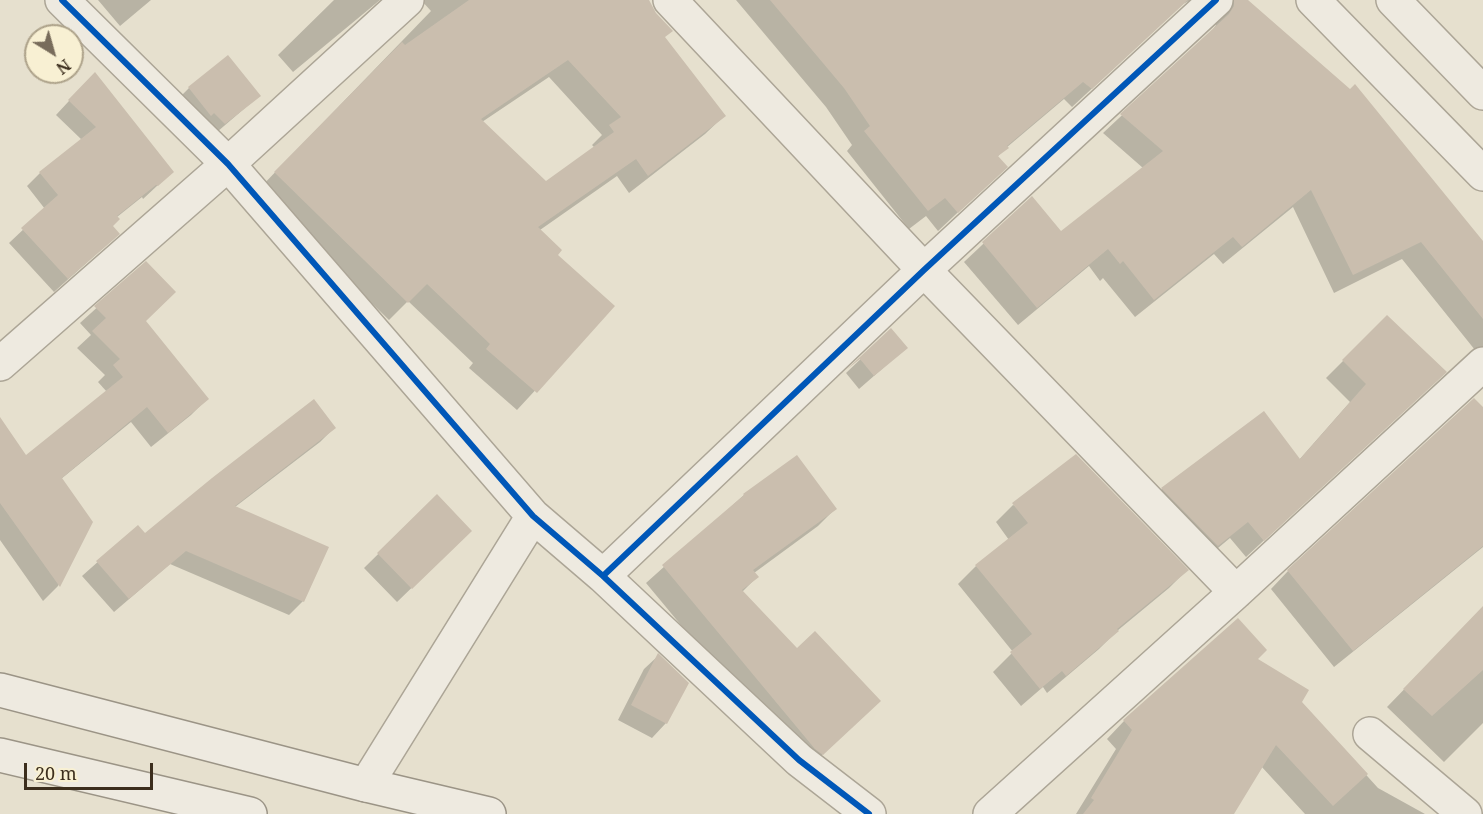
<!DOCTYPE html>
<html>
<head>
<meta charset="utf-8">
<style>
  body { margin:0 }
  #map { position:relative; width:1483px; height:814px; overflow:hidden; background:#e6e0ce; font-family:"Noto Serif",serif }
  canvas { display:block }
  .north { position:absolute; left:24px; top:24px; width:60px; height:60px; box-sizing:border-box; background:#f8f0d3; border:2px solid #ada28a; border-radius:50%; rotate:143deg; font-size:16px; font-weight:700; line-height:24px; text-align:center; color:#3c2e1d }
  .north::after { content:''; display:block; margin:auto; width:21px; height:27px; background:#786c5b; clip-path:polygon(50% 0,100% 100%,50% 72%,0 100%) }
  .scale { position:absolute; left:24px; top:763px; width:129px; height:27px; box-sizing:border-box; border:3px solid #3c2e1d; border-top:0; padding-left:8px; font-size:18px; line-height:21px; white-space:nowrap; color:#3c2e1d; -webkit-text-stroke:4px #f8f0d3; paint-order:stroke }
</style>
</head>
<body>
<div id="map">
<canvas width="1483" height="814"></canvas>
<div class="north">N</div>
<div class="scale">20 m</div>
</div>
<script>
const ctx = document.querySelector('canvas').getContext('2d');
ctx.lineJoin = 'round';
function paint(path, color) {
  ctx.fillStyle = color;
  ctx.fill(path, 'evenodd');
}
function poly(rows) {
  const path = new Path2D();
  for (const r of rows) {
    path.moveTo(r[0], r[1]);
    for (let i = 2; i < r.length; i += 2) path.lineTo(r[i], r[i + 1]);
  }
  return path;
}
function stroke(path, color, width, dash) {
  ctx.strokeStyle = color;
  ctx.lineWidth = width;
  ctx.lineCap = dash ? 'butt' : 'round';
  ctx.setLineDash(dash || []);
  ctx.stroke(path);
}
paint(poly([
  [98,0,151,0,120,26],
  [334,0,380,0,293,72,278,55],
  [421,0,647,0,664,38,724,116,705,134,629,193,617,176,540,230,556,255,613,306,517,410,469,368,473,363,408,301,389,320,257,191,431,11],
  [549,77,602,135,592,145,595,148,546,183,482,122],
  [736,0,1191,0,1183,4,1072,107,1064,99,1006,148,997,157,987,185,938,231,926,216,909,229,847,151,852,145,826,107],
  [1202,0,1246,0,1483,243,1483,360,1402,259,1334,293,1293,207,1223,264,1214,254,1135,317,1103,278,1100,281,1089,266,1018,325,964,262,1032,198,1061,233,1143,168,1103,133,1212,31,1216,25,1216,14],
  [228,57,259,96,210,138,175,102,189,88],
  [81,88,158,185,143,199,142,197,117,217,111,226,104,247,54,292,9,243,45,209,27,186,40,173,82,140,56,115],
  [146,263,144,321,207,399,191,415,151,447,131,422,61,479,91,522,58,586,43,601,0,540,0,420,25,458,107,392,98,382,105,375,77,348,91,335,80,323],
  [1387,317,1427,389,1246,557,1230,538,1200,563,1145,506,1162,489,1299,460,1350,402,1326,378],
  [891,330,906,348,859,389,846,373],
  [1483,410,1483,547,1334,667,1271,589,1288,571],
  [334,428,320,442,235,507,303,601,289,615,170,564,114,612,82,576,137,527,145,536],
  [744,495,835,509,818,526,754,573,757,577,742,592,861,718,805,771,798,766,646,583],
  [437,496,456,545,397,602,364,568],
  [1013,505,1187,570,1169,588,1117,631,1099,649,1047,693,1043,687,1021,706,993,672,1013,652,958,584,976,566,1009,540,996,522],
  [1483,608,1483,723,1444,762,1387,707],
  [658,656,666,723,652,738,618,720,644,669],
  [1256,659,1300,702,1378,788,1425,814,1305,814,1261,766,1232,814,1076,814,1116,749,1107,739,1124,721]
]), '#0003');
paint(poly([
  [469,0,649,0,656,13,673,31,665,37,726,116,648,176,636,159,538,227,562,250,558,255,615,306,537,393,486,349,490,344,427,284,408,303,274,172,402,42,405,45],
  [568,60,621,117,609,125,614,132,546,181,481,119],
  [770,0,1188,0,1092,89,1083,82,1007,146,1009,148,998,156,1008,167,958,213,945,198,928,211,864,131,870,126,844,88],
  [1234,0,1248,0,1350,89,1355,84,1483,241,1483,319,1421,242,1353,275,1311,190,1242,247,1233,237,1154,300,1123,261,1120,264,1108,249,1037,308,982,242,1032,196,1061,231,1163,151,1120,114,1229,14,1234,6],
  [228,55,261,96,225,124,214,113,211,116,188,87],
  [95,72,174,172,158,186,156,185,117,216,120,219,113,226,120,234,68,279,21,228,58,195,39,172,96,127,68,100],
  [146,261,176,292,146,321,209,399,168,433,147,407,62,478,93,522,60,587,0,503,0,417,26,455,123,377,113,365,120,359,92,331,106,318,94,306],
  [1387,315,1447,372,1264,541,1248,522,1218,546,1161,488,1264,411,1300,459,1366,384,1342,360],
  [891,328,908,348,874,376,860,359,846,370],
  [1474,398,1483,407,1483,546,1353,651,1287,570],
  [314,399,336,428,235,506,329,547,304,602,186,551,129,599,96,561,138,525,145,533,212,478],
  [1076,454,1189,570,1117,629,1119,631,1066,676,1062,671,1040,689,1010,652,1032,634,975,565,1028,523,1012,503],
  [797,455,837,509,753,570,759,577,742,590,797,648,815,631,881,701,823,755,815,749,662,565,744,495,743,494],
  [437,494,472,531,412,589,377,553],
  [1483,606,1483,670,1432,716,1403,689],
  [1238,618,1267,650,1258,659,1309,690,1302,702,1368,774,1333,806,1276,745,1234,814,1083,814,1094,800,1091,798,1132,730,1123,720],
  [658,653,689,683,667,724,631,705]
]), '#cabeae');
const minor = poly([
  [62,0,228,164,533,516,603,576,799,760,869,814],
  [670,0,924,270,1236,592],
  [0,364,228,164,407,0],
  [603,576,924,270,1216,0],
  [1370,734,1465,814],
  [366,785,533,516],
  [990,814,1236,592,1483,364]
]);
const tertiary = poly([
  [1313,0,1483,174],
  [1393,0,1483,93]
]);
const secondary = poly([
  [0,690,366,785,489,814],
  [0,755,250,814]
]);
stroke(minor, '#aca596', 36);
stroke(tertiary, '#aca596', 36);
stroke(secondary, '#9b9486', 36);
stroke(minor, '#eeeae0', 33);
stroke(tertiary, '#eeeae0', 33);
stroke(secondary, '#eeeae0', 33);
stroke(poly([
  [62,0,228,164,533,516,603,576,799,760,869,814],
  [603,576,924,270,1216,0]
]), '#0057b8', 6);
</script>
</body>
</html>
